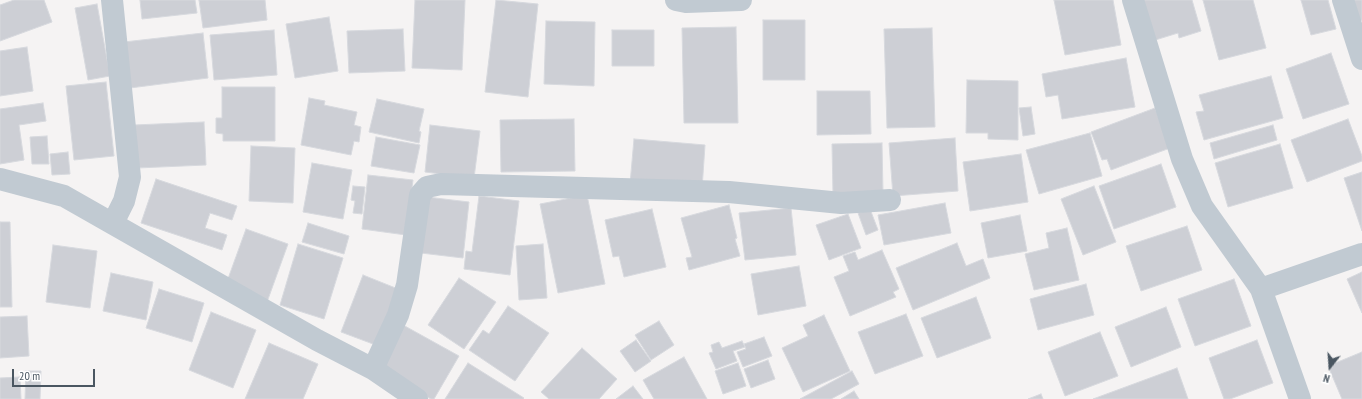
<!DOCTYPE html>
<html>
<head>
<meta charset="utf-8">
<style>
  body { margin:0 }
  #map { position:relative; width:1362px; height:399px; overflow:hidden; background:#f5f3f3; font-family:"PT Sans Narrow",sans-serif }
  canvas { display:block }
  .north { position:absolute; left:1310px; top:347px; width:40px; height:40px; -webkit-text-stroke:3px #fff; paint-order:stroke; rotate:197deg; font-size:11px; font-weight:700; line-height:16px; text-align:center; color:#4a5661 }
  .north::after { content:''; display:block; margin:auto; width:14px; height:18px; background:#4a5661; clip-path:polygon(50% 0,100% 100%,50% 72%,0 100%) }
  .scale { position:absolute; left:12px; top:369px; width:83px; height:18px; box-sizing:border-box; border:2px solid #4a5661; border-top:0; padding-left:5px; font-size:12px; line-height:14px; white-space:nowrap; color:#4a5661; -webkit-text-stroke:3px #fff; paint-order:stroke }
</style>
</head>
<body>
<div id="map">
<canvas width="1362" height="399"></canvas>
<div class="north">N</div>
<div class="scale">20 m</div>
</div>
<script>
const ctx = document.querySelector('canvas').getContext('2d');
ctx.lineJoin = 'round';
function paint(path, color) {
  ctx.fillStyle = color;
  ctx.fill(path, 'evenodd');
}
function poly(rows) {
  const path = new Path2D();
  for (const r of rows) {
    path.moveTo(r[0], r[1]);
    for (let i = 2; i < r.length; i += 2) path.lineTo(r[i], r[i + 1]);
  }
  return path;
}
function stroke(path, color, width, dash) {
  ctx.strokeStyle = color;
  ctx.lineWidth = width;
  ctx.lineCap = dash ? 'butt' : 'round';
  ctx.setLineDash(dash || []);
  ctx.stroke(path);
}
const building = poly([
  [14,0,44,0,52,22,0,41,0,5,14,0],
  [140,0,195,0,197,13,142,19,140,0],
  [199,0,265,0,267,20,203,28,199,0],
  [415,0,465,0,462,70,412,68,415,0],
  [496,0,538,4,528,97,485,92,496,0],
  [1054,0,1113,0,1121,45,1065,55,1054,0],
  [1140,0,1192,0,1201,31,1179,38,1178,33,1152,41,1140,0],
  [1203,0,1253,0,1266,48,1219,60,1203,0],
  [1301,0,1328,0,1336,29,1311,35,1301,0],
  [1350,0,1362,0,1362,20,1355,23,1350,0],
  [97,4,110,76,88,80,75,8,97,4],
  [329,17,338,71,295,78,286,24,329,17],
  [763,20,805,20,805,80,763,80,763,20],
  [546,21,595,22,594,86,544,84,546,21],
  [736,27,738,123,684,123,682,28,736,27],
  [932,28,935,127,887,128,884,29,932,28],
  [403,29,405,71,349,73,347,31,403,29],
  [274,30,277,75,214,80,210,35,274,30],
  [612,30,654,30,654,66,612,66,612,30],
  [203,33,208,78,130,88,124,42,203,33],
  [27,47,33,91,0,96,0,51,27,47],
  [1331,53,1349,104,1303,119,1286,69,1331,53],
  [1126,58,1135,107,1062,119,1058,95,1046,97,1042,74,1126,58],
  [1271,76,1283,118,1204,140,1196,112,1204,111,1199,95,1271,76],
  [967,80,1018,81,1018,140,988,139,988,133,966,133,967,80],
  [106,82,114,156,74,160,66,86,106,82],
  [222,87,275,87,275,141,223,141,223,134,216,133,216,118,222,118,222,87],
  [817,91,870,91,871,134,817,135,817,91],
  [309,98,325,101,324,105,357,112,354,125,361,127,359,142,354,141,351,155,301,145,309,98],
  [377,99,424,109,419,131,421,132,419,143,369,132,377,99],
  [43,103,46,121,19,125,24,160,0,164,0,109,43,103],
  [1031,107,1035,134,1023,136,1019,108,1031,107],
  [1155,108,1170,148,1111,170,1107,159,1102,160,1091,132,1155,108],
  [574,119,575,171,501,172,500,120,574,119],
  [1348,119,1362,156,1362,161,1307,182,1291,140,1348,119],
  [204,122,206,165,137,168,134,125,204,122],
  [430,125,480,131,474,178,425,172,430,125],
  [1273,125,1277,140,1214,159,1210,143,1273,125],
  [1090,133,1102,176,1039,194,1026,150,1090,133],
  [47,136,49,164,32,164,30,137,47,136],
  [376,137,420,145,414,173,371,166,376,137],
  [955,138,958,191,893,196,889,143,955,138],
  [634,139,705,145,702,189,630,184,634,139],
  [882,143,883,193,833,194,832,144,882,143],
  [1280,144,1293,188,1228,207,1215,163,1280,144],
  [251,146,295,148,293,203,249,201,251,146],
  [68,152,70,174,52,175,50,154,68,152],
  [1021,154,1028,202,970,211,963,162,1021,154],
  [312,163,352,170,343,219,303,212,312,163],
  [1161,164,1176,207,1114,229,1099,186,1161,164],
  [1362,172,1362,231,1344,178,1362,172],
  [368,175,413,180,406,235,362,229,368,175],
  [156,179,237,206,232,220,210,213,205,228,227,235,222,250,141,223,156,179],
  [353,186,365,187,362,214,353,213,355,201,351,200,353,186],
  [1094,186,1116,242,1083,255,1061,199,1094,186],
  [587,195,605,284,558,293,540,204,587,195],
  [479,196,519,201,510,275,464,269,466,251,472,252,479,196],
  [427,197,469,202,463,258,421,253,427,197],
  [945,203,951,233,884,245,878,215,945,203],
  [729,205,737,238,735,239,740,256,689,270,686,258,692,257,681,218,729,205],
  [791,208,796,255,745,260,739,213,791,208],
  [652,209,666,267,624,277,619,256,613,257,605,220,652,209],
  [870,209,878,230,866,235,858,213,870,209],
  [848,214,861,248,829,260,816,225,848,214],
  [1020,215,1027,251,988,258,981,223,1020,215],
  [0,222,10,222,12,307,0,307,0,222],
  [308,223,349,236,344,254,302,242,308,223],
  [1187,226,1202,270,1141,291,1126,246,1187,226],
  [1067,228,1079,280,1034,290,1025,254,1049,248,1046,233,1067,228],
  [246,229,288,244,267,302,225,287,246,229],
  [957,243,966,266,983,259,990,278,913,310,896,268,957,243],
  [298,244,343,258,324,319,280,305,298,244],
  [543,244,547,298,519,300,516,246,543,244],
  [53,245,97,251,90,308,46,302,53,245],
  [882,250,899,289,893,292,896,297,850,316,834,277,849,271,843,256,855,252,858,260,882,250],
  [799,266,806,306,758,315,751,274,799,266],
  [1362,272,1362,313,1347,279,1362,272],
  [111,273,153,282,146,320,103,311,111,273],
  [363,275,403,291,381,347,341,332,363,275],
  [459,278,496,302,464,349,428,325,459,278],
  [1234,279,1251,326,1195,346,1178,299,1234,279],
  [1086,284,1094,315,1038,330,1030,299,1086,284],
  [159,289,204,303,192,342,146,328,159,289],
  [976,297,991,338,937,358,921,318,976,297],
  [508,306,549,333,515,381,469,350,483,330,489,334,508,306],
  [1166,307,1181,347,1131,367,1115,327,1166,307],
  [211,312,256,330,233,388,189,370,211,312],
  [906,314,923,356,875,374,858,332,906,314],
  [824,315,850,371,803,392,782,348,808,336,803,325,824,315],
  [27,316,29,356,0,358,0,317,27,316],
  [659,321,674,345,651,360,635,335,659,321],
  [403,325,459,356,434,399,431,399,378,370,403,325],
  [1100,332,1118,376,1065,396,1048,352,1100,332],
  [764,337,772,356,743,367,737,352,746,349,744,344,764,337],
  [636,340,651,361,635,372,620,351,636,340],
  [1257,340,1273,383,1230,399,1224,399,1209,358,1257,340],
  [742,341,745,347,733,351,737,361,716,369,709,353,713,352,711,345,719,342,722,348,742,341],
  [269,343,318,364,303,399,245,399,269,343],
  [582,348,617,379,599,399,549,399,541,392,582,348],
  [1362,352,1362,399,1342,399,1328,366,1362,352],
  [684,357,707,399,654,399,643,380,684,357],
  [768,360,775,379,751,388,744,369,768,360],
  [468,363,524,398,523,399,445,399,468,363],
  [738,363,746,386,723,394,715,371,738,363],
  [1177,368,1188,399,1093,399,1177,368],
  [26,371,41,371,40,399,25,399,26,371],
  [852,371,859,384,831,399,800,399,852,371],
  [20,377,21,399,0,399,0,378,20,377],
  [633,386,643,399,616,399,633,386],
  [854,391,859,399,841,399,854,391],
  [1041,394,1043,399,1028,399,1041,394]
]);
paint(building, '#cdcfd5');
stroke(building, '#d7d9de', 1);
stroke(poly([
  [112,0,130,177,124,201,113,223],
  [676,0,686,2,741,0],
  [1133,0,1182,159,1202,206,1261,289,1300,399],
  [1343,0,1362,59],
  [0,179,64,196,317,340,373,369,417,399],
  [1261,289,1362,254],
  [373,369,398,315,407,285,420,195,427,187,441,184,729,192,841,203,890,200]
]), '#c1cad2', 22);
</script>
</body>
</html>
